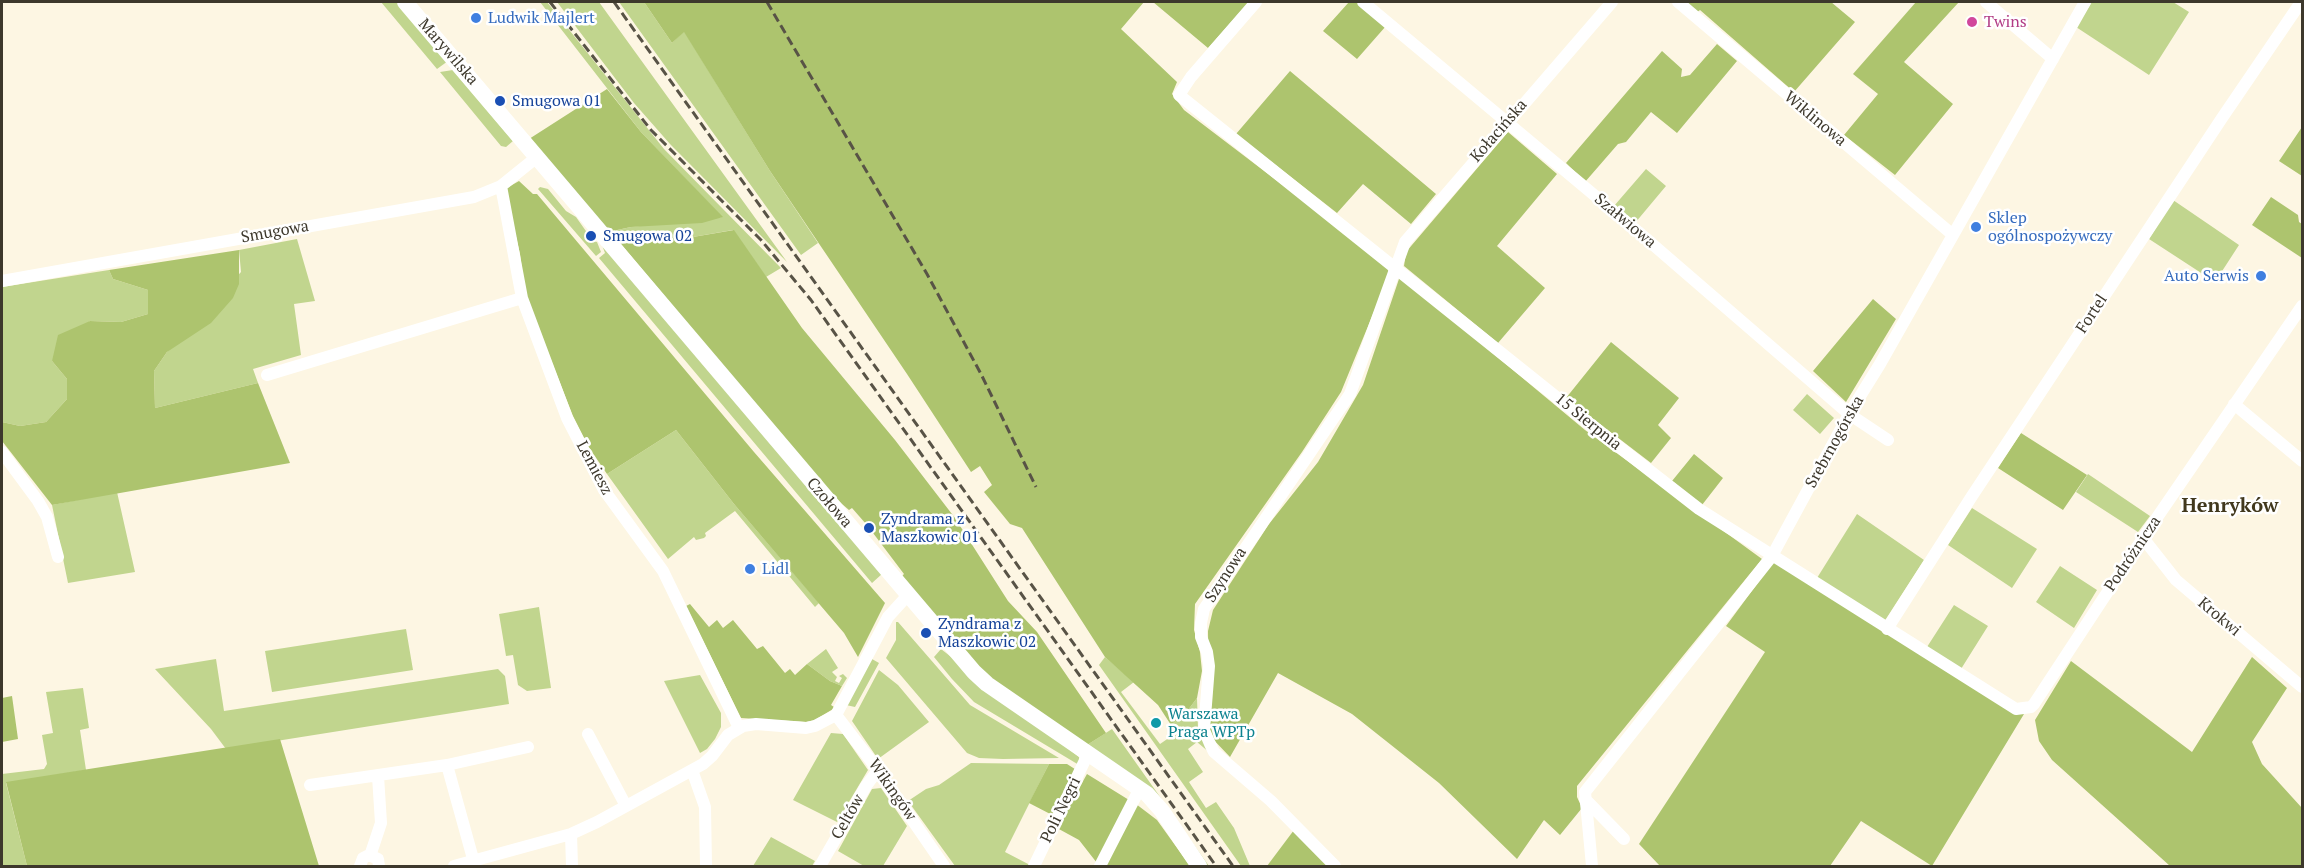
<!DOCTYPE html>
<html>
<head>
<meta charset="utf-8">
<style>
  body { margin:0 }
  #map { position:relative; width:2304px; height:868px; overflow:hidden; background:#fdf6e3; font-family:"PT Serif",serif }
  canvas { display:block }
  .frame { position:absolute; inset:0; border:3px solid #3d382c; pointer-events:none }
</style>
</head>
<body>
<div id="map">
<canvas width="2304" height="868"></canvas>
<div class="frame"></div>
</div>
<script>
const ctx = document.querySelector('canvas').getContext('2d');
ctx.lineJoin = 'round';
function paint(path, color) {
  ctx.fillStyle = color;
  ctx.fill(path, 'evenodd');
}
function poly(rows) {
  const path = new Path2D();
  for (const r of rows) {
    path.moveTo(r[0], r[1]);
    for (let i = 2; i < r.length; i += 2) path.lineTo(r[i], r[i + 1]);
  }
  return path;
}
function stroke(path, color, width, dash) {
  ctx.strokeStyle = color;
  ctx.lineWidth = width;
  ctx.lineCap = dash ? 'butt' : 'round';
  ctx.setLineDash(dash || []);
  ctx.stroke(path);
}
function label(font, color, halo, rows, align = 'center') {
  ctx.font = font + ' "PT Serif",serif';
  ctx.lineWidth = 5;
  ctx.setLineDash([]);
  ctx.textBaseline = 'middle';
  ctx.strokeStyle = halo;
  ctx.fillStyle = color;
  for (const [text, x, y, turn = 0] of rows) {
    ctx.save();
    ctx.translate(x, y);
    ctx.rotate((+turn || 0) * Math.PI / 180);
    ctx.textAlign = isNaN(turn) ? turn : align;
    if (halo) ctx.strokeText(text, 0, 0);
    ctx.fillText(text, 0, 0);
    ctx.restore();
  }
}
paint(poly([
  [381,2,400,2,448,61,437,69],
  [540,2,547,2,664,149,781,268,766,277,733,230,687,238,644,237,621,244,608,232,631,227,722,217,641,132],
  [557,2,599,2,787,262,670,144,634,103],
  [619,2,644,2,672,43,684,31,770,171,818,243,801,255],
  [2092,2,2173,2,2189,12,2149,75,2076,27],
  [453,70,513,141,506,147,501,146,440,72],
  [1646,169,1666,186,1635,223,1614,206],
  [540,187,548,189,566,211,576,217,593,241,597,242,601,252,596,256,538,189],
  [2173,200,2239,245,2215,282,2149,239],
  [297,239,315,301,294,304,301,355,253,369,258,383,155,408,154,371,167,352,241,272,239,250],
  [600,240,882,574,872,583,599,258,605,253],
  [109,270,113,279,148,290,148,314,121,322,90,321,52,361,67,379,67,399,46,422,20,426,2,422,2,287],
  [1807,394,1834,418,1820,434,1793,410],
  [676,430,734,504,819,603,815,607,735,511,705,533,706,536,704,538,696,540,694,537,668,559,607,474],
  [2088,474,2150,516,2138,532,2076,492],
  [117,492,135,572,68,583,52,505],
  [1972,508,2037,549,2012,588,1948,545],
  [1857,514,1924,560,1884,622,1817,578],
  [2060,566,2097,590,2074,628,2036,602],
  [1954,605,1988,626,1961,669,1927,647],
  [539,607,551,688,527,691,518,685,513,655,506,656,499,614],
  [896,622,898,622,970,705,1059,758,1003,759,979,758,967,753,886,658,896,640],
  [406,629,413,670,272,692,265,651],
  [826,649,838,668,832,672,837,677,835,681,839,683,842,678,839,676,843,674,847,678,842,686,830,681,807,664],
  [941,649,1079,757,1079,765,974,702,952,679,934,657],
  [1105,657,1134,682,1121,692,1160,744,1176,733,1171,725,1188,710,1197,698,1198,729,1210,753,1197,742,1188,749,1203,772,1189,782,1206,808,1216,802,1234,828,1250,866,1241,866,1099,665],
  [216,659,224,711,498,669,505,676,509,704,226,749,211,729,155,669],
  [872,659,879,663,855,707,846,705],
  [879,670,898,685,929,722,878,759,852,721],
  [700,675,721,713,721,727,715,739,707,749,700,753,664,681],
  [83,688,89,728,80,730,86,770,6,783,27,866,2,866,2,774,44,769,47,764,42,735,53,733,46,692],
  [1112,729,1209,866,1205,866,1156,793,1087,745],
  [831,733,843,734,868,770,837,822,793,800],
  [971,763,1049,764,1005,852,1030,865,1029,866,955,866,908,801,926,789,939,785],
  [881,788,907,826,883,866,864,866,838,851,872,789],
  [771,837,815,861,812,866,753,866]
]), '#c1d58e');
paint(poly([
  [644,2,1144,2,1121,29,1177,82,1172,94,1184,110,1381,260,1388,269,1389,275,1341,392,1302,452,1195,604,1194,630,1200,652,1202,671,1197,698,1188,710,1171,725,1158,705,1105,657,1022,528,1010,524,984,492,992,485,980,466,971,472,907,374,770,171,684,32,672,43],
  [1153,2,1249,2,1208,48],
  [1349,2,1357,2,1386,26,1357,59,1323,31],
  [1683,2,1831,2,1855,22,1794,92,1700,10,1696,13],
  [1916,2,1959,2,1904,62,1953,104,1895,175,1844,135,1878,94,1853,74],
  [1717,44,1737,61,1677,133,1651,112,1626,142,1618,144,1585,182,1566,163,1662,51,1682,69,1681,77,1690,75],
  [1290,71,1436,194,1411,224,1363,184,1337,213,1236,134],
  [607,89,641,132,723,217,702,223,631,227,608,232,529,139],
  [2302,127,2302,176,2279,161],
  [1508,132,1557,174,1497,246,1545,288,1498,343,1404,266,1406,252],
  [519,181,533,194,537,194,754,452,885,603,858,657,844,633,734,504,676,430,607,474,588,446,573,416,525,294,520,254,505,189],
  [2271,197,2298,215,2299,222,2302,224,2302,258,2252,225],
  [734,230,802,328,895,440,955,518,1008,601,1037,632,1106,733,1087,745,988,677,901,577,904,574,873,533,876,531,869,523,866,524,852,508,849,510,829,493,621,244,644,237,687,238],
  [239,250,239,284,233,298,211,323,167,352,154,371,155,408,258,383,290,463,52,505,2,441,2,422,20,426,46,422,67,399,67,379,52,361,58,335,90,321,121,322,148,314,148,290,113,279,109,270],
  [1400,276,1585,430,1762,559,1577,786,1577,797,1582,808,1560,835,1544,820,1517,859,1439,783,1352,714,1278,673,1230,757,1209,735,1208,631,1213,610,1269,524,1318,462,1363,385],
  [1873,299,1896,319,1846,402,1813,371],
  [1611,342,1679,398,1658,425,1671,438,1651,463,1566,398],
  [2021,433,2087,475,2063,510,1998,468],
  [1694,454,1723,478,1702,505,1672,481],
  [1774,561,2012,712,2024,714,1932,866,1861,821,1830,866,1660,866,1639,844,1765,652,1726,626],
  [690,604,709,627,717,620,723,628,733,620,757,649,763,646,785,673,790,669,795,675,807,664,830,681,842,686,831,705,834,707,833,709,815,720,806,722,741,718,686,606],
  [2252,657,2287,688,2252,742,2262,764,2302,808,2302,866,2170,866,2052,760,2039,741,2035,720,2071,661,2192,752],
  [12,696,18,739,2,742,2,698],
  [280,739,319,866,27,866,6,782],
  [1049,764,1067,764,1078,771,1056,817,1029,803],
  [1087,774,1129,800,1097,863,1079,840,1057,828],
  [1136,804,1157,820,1190,866,1102,866],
  [1294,830,1332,866,1267,866]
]), '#adc46e');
stroke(poly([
  [1256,2,1191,77,1179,95,1600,432,1699,509,2016,709,2031,707,2034,704,2143,538,2302,306],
  [1363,2,1636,230,1849,414,1888,440],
  [1678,2,1953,235],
  [1986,2,2053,59],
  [501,186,522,298,567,418,604,490,663,571,739,728],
  [2,281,474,197,501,186,537,157],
  [267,375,522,298],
  [2234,404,2302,461],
  [2,452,38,501,47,517,58,557],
  [2143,538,2176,580,2302,687],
  [1887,629,1972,496,2222,118,2301,2],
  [836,715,878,770,944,866],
  [588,734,626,806],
  [447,765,475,866],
  [692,770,705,807,706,866],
  [310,785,447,765,528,747],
  [1585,799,1624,839],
  [571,834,572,866],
  [370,856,381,823,378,776],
  [360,866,363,858,369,855,378,859,379,866],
  [454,866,571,834,597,822,703,764,712,756,728,735,743,726,756,724,806,728,815,726,836,715,888,617,908,595],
  [820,866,866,786,878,770],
  [1034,866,1088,754],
  [1100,866,1140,788],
  [1335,866,1271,801,1214,752,1210,744,1204,730,1209,666,1207,652,1201,637,1201,623,1204,609,1350,394,1405,242,1612,2],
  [1592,866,1585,792,1772,556,1849,414,1880,364,2085,2]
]), '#fff', 12);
stroke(poly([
  [405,2,974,672,987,684,1147,794,1162,811,1199,866]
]), '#fff', 16);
stroke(poly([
  [550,2,651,130,761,240,811,300,1216,866],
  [614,2,1233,866],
  [767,2,927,274,981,374,1036,487]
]), '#585346', 3, [9, 4.5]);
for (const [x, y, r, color] of [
  [476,18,6,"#3f7fe0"],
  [1972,22,6,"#d1479c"],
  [500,101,6,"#1a4fb4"],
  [1976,227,6,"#3f7fe0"],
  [591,236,6,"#1a4fb4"],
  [2261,276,6,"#3f7fe0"],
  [869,528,6,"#1a4fb4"],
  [750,569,6,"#3f7fe0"],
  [926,633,6,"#1a4fb4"],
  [1156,723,6,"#0f9aa8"]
]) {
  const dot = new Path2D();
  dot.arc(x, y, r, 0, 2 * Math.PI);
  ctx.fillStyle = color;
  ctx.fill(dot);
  stroke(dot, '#fff', 2);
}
label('16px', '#366cbe', '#fff', [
  ["Ludwik Majlert",488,18],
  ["Sklep",1988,218],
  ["ogólnospożywczy",1988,236],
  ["Auto Serwis",2249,276,"right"],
  ["Lidl",762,569]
], 'left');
label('16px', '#b23c85', '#fff', [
  ["Twins",1984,22]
], 'left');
label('16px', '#3d382c', '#fff', [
  ["Marywilska",448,52,49],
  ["Wiklinowa",1815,119,40],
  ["Kołacińska",1499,131,-49],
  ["Szałwiowa",1625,221,40],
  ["Smugowa",275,232,-10],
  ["Fortel",2092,314,-57],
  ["15 Sierpnia",1588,422,39],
  ["Srebrnogórska",1835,442,-61],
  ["Lemiesz",594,468,62],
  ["Czołowa",829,503,49],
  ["Podróżnicza",2133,554,-56],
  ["Szynowa",1226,575,-57],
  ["Krokwi",2219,617,40],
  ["Wikingów",892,790,55],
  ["Poli Negri",1061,810,-64],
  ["Celtów",848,817,-60]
]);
label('16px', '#164399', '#fff', [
  ["Smugowa 01",512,101],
  ["Smugowa 02",603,236],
  ["Zyndrama z",881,519],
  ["Maszkowic 01",881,537],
  ["Zyndrama z",938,624],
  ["Maszkowic 02",938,642]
], 'left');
label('16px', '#0d838f', '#fff', [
  ["Warszawa",1168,714],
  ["Praga WPTp",1168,732]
], 'left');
label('bold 20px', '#41381d', '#fff', [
  ["Henryków",2230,506]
]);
</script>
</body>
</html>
